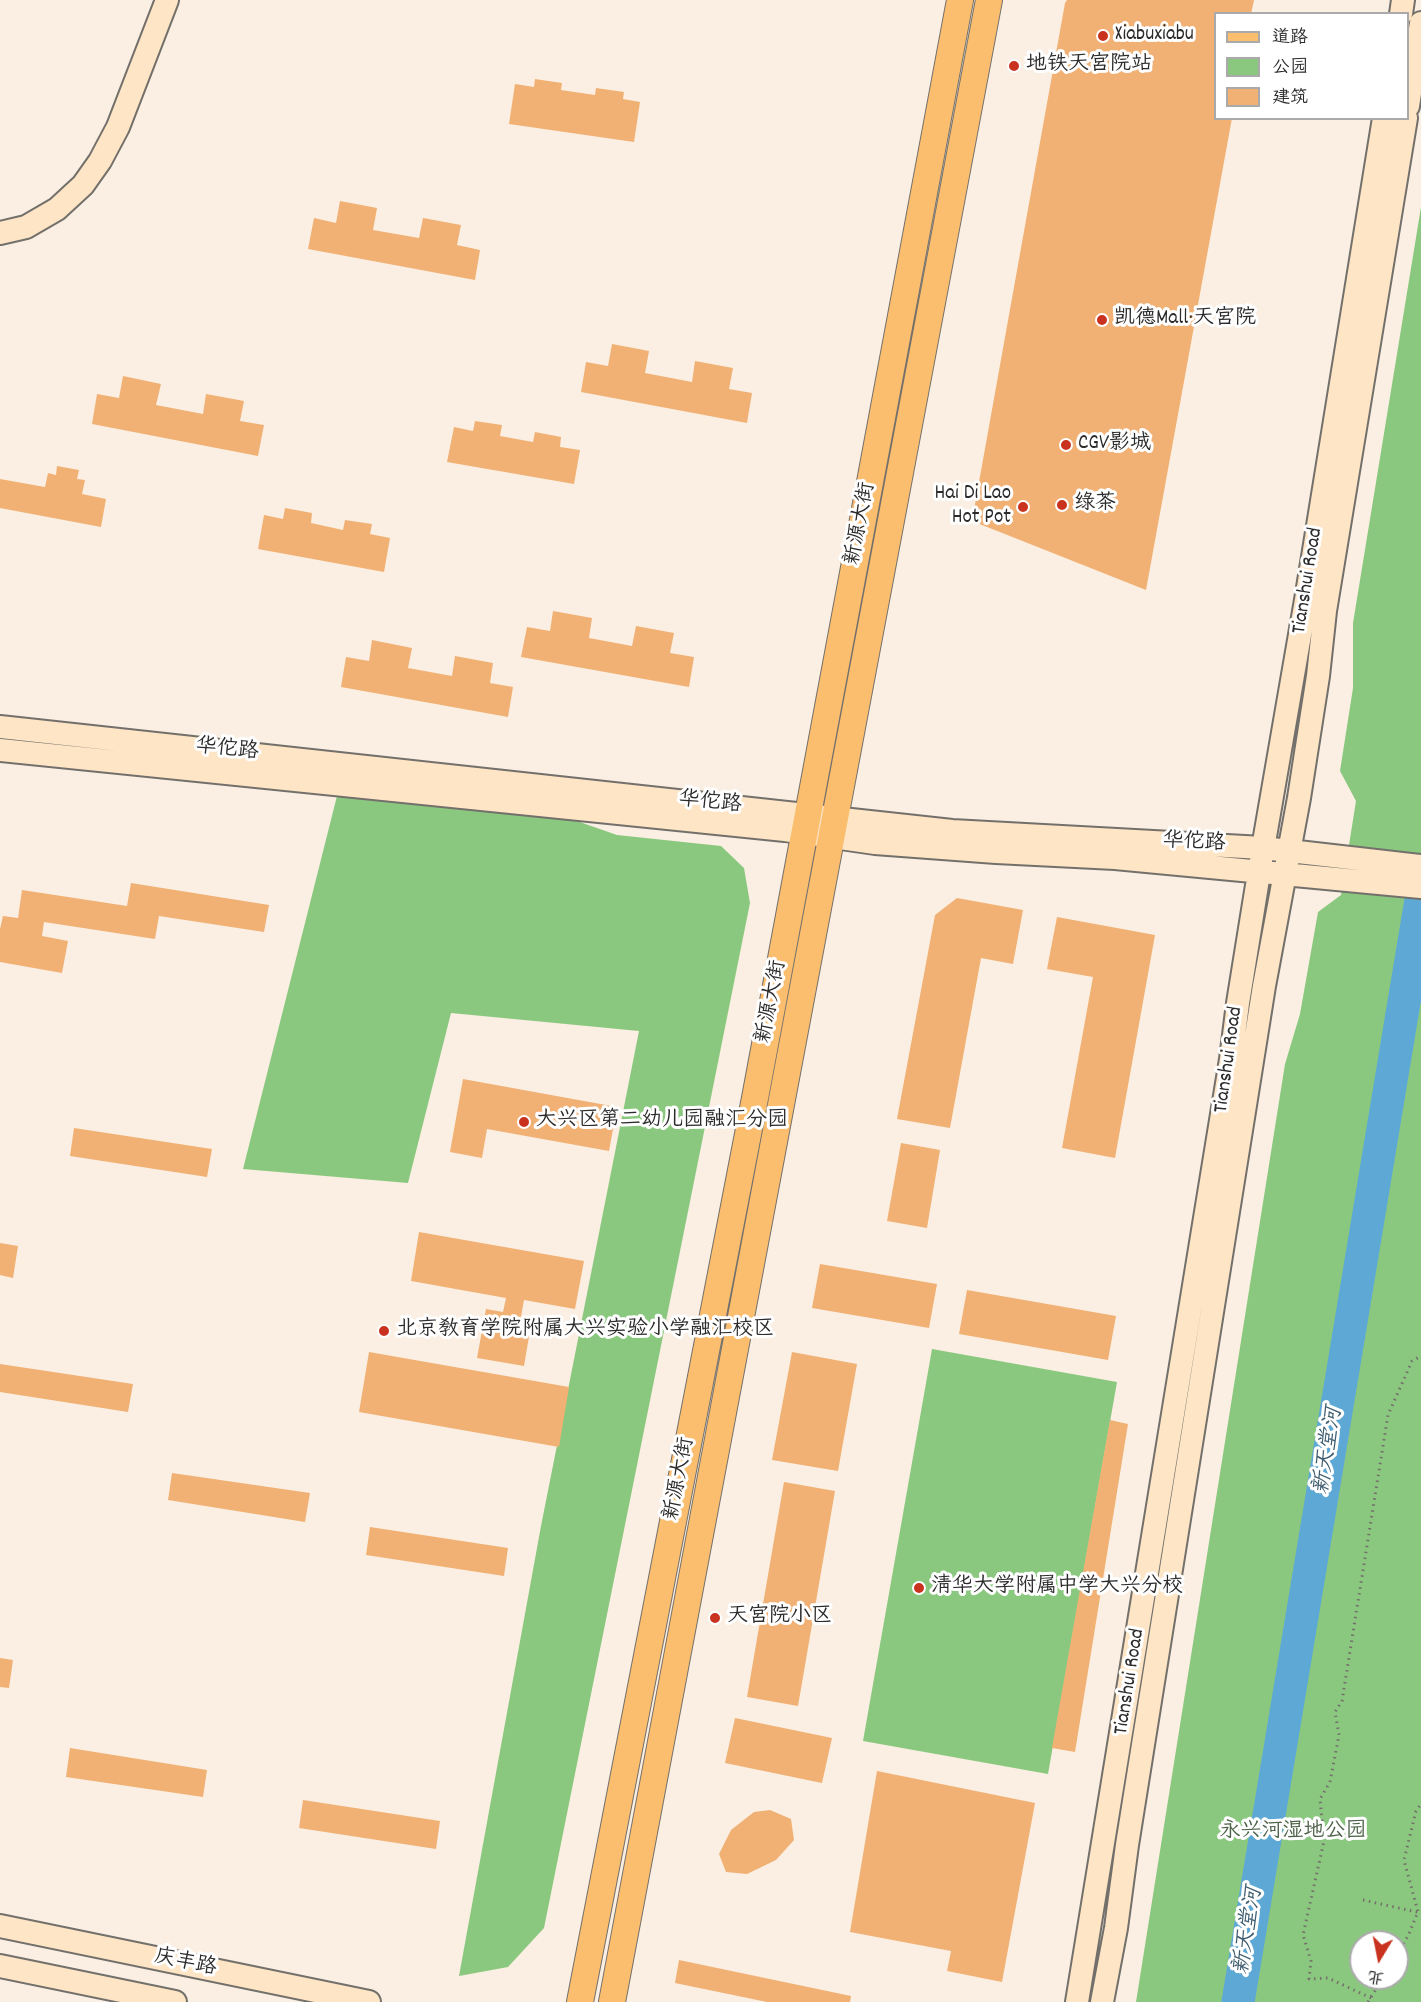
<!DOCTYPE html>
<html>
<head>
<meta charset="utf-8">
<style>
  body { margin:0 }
  #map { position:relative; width:1421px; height:2002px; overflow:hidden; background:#faefe2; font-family:Dekko,"LXGW WenKai TC",sans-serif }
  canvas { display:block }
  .legend { position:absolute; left:1214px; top:12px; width:195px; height:108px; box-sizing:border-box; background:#fff; border:2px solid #aaa; margin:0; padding:8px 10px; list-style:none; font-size:18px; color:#2b2b2b }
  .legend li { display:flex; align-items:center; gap:12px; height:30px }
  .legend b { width:30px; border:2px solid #aaa }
  .north { position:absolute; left:1349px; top:1930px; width:60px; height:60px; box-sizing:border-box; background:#fff; border:2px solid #aaa; border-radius:50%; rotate:190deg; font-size:16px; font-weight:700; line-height:24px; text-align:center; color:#2b2b2b }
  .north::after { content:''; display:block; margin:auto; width:21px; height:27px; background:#c8321e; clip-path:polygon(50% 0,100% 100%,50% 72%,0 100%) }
</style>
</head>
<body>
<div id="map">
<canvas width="1421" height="2002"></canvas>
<ul class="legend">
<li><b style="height:8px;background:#fbbd6e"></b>道路</li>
<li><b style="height:16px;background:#8bc87f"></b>公园</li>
<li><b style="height:16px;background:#f1b175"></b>建筑</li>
</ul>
<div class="north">北</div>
</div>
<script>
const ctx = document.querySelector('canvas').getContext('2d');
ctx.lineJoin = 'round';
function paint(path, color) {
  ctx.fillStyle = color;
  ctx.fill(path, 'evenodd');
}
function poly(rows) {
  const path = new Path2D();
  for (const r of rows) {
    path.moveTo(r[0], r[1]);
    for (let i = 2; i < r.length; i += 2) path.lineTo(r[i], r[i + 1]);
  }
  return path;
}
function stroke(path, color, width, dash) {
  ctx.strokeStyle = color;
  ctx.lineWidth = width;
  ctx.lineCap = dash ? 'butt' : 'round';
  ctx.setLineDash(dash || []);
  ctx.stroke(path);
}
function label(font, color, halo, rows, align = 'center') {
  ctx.font = font + ' Dekko,"LXGW WenKai TC",sans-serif';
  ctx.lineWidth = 6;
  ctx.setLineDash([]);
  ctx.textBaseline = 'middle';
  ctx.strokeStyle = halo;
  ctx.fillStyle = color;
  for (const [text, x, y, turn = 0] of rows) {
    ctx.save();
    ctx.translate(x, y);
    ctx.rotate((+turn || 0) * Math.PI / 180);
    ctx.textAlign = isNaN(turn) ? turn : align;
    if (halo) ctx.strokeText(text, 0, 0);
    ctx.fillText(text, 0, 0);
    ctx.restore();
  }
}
paint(poly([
  [1421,207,1421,2002,1136,2002,1285,1064,1300,1014,1318,912,1341,895,1356,801,1340,771,1353,688,1353,623],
  [1361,1942,1397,1942,1397,1978,1361,1978],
  [339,788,531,805,617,835,721,846,744,868,750,903,544,1928,508,1967,459,1976,541,1526,639,1031,451,1013,408,1183,243,1169],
  [932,1349,1117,1382,1048,1774,863,1741]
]), '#8bc87f');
stroke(poly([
  [1238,2002,1421,900]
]), '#5ea8d6', 33);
paint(poly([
  [1067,0,1254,0,1251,14,1216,14,1216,118,1232,118,1146,590,972,521,1065,3],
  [535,79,562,83,561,90,595,95,596,88,624,92,623,99,640,102,634,142,509,124,515,84,534,87],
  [340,201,377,208,373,230,419,238,423,218,461,225,457,245,480,250,475,280,308,249,314,218,336,223],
  [612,344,649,351,645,373,692,382,695,361,733,368,729,389,752,393,747,423,581,392,586,362,608,366],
  [123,376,161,384,156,405,203,414,206,394,244,401,240,421,264,425,258,456,92,424,97,394,119,398],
  [475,421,502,425,500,436,533,442,535,432,561,437,560,447,580,450,574,484,447,462,454,427,473,431],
  [57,466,79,470,77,479,85,480,82,494,106,499,101,527,0,508,0,479,45,487,48,473,56,475],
  [285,508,312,513,311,523,343,530,345,520,372,524,370,534,390,538,384,572,258,549,264,515,283,519],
  [553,611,592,618,589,638,632,646,636,626,674,633,670,653,694,657,689,687,521,657,527,627,550,631],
  [372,640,412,648,408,668,452,676,455,656,493,663,490,683,513,687,508,717,341,687,346,657,369,661],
  [131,883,269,905,264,932,159,916,155,939,44,922,42,936,68,941,62,973,0,962,0,929,3,916,18,918,22,890,127,906],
  [957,898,1023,910,1013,964,981,958,950,1128,897,1119,935,915],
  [1057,917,1155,935,1115,1158,1062,1148,1093,977,1047,969],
  [463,1079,617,1107,609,1151,487,1129,482,1158,450,1152],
  [74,1128,212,1149,207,1177,70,1156],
  [901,1143,940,1150,927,1228,887,1221],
  [419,1232,584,1261,575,1309,524,1300,521,1317,532,1319,524,1366,477,1358,486,1309,503,1312,506,1298,411,1281],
  [0,1243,18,1246,13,1278,0,1275],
  [820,1264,937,1284,929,1328,812,1308],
  [967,1290,1116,1316,1108,1360,959,1334],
  [369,1352,569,1387,559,1447,359,1412],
  [792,1352,857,1364,838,1471,772,1460],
  [0,1364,133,1384,128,1412,0,1392],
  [1110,1420,1128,1424,1075,1752,1052,1748],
  [172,1473,310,1493,305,1522,168,1500],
  [784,1482,835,1491,798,1706,747,1697],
  [370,1527,508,1548,504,1576,366,1555],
  [0,1658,13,1660,9,1688,0,1687],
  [735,1718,832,1738,822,1783,725,1763],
  [70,1748,207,1770,203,1797,66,1777],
  [877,1771,1035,1803,1002,1982,947,1971,951,1951,850,1932],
  [303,1800,440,1821,436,1849,299,1828],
  [770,1810,791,1819,794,1840,776,1860,747,1874,726,1872,719,1854,731,1830,754,1812],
  [679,1960,851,1996,850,2002,767,2002,675,1983]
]), '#f1b175');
const secondary = poly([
  [1401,14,1403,0],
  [1408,106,1421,23],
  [0,233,26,227,57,209,83,185,100,161,118,127,167,0],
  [0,727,952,831,1263,848,1421,866],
  [0,750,785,830,875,843,996,852,1115,858,1421,887],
  [0,1926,369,2002],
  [0,1966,175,2002],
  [1077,2002,1231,1059,1238,1003,1263,848,1306,600,1384,118],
  [1102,2002,1116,1928,1127,1845,1264,986,1299,798,1318,676,1325,611,1406,118]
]);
const primary = poly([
  [580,2002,755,1098,960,0],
  [612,2002,989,0]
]);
stroke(secondary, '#73706b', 26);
stroke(primary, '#73706b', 28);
stroke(poly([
  [1363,1900,1421,1913],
  [1397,1954,1408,1936,1418,1912,1404,1860,1416,1811,1421,1804],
  [1371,1998,1328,1978,1309,1979,1311,1961,1303,1935,1324,1841,1320,1799,1330,1782,1339,1735,1335,1712,1342,1701,1388,1415,1412,1361,1421,1356],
  [1368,2002,1383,1978]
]), '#73706b', 3, [1.5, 4.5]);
stroke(secondary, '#fde5c5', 22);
stroke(primary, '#fbbd6e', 26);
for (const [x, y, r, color] of [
  [1103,36,6,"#c8321e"],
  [1014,66,6,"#c8321e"],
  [1102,320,6,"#c8321e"],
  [1066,445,6,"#c8321e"],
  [1062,505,6,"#c8321e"],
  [1023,507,6,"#c8321e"],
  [524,1122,6,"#c8321e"],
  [384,1331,6,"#c8321e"],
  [919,1588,6,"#c8321e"],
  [715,1618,6,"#c8321e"]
]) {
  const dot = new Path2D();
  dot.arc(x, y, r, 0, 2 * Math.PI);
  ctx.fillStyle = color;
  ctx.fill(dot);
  stroke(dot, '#fff', 2);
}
label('21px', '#2b2b2b', '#fff', [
  ["Xiabuxiabu",1115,36],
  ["地铁天宫院站",1026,66],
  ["凯德Mall·天宫院",1114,320],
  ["CGV影城",1078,445],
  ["Hai Di Lao",1011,495,"right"],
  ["Hot Pot",1011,519,"right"],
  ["绿茶",1074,505],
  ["大兴区第二幼儿园融汇分园",536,1122],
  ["北京教育学院附属大兴实验小学融汇校区",396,1331],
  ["清华大学附属中学大兴分校",931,1588],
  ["天宫院小区",727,1618]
], 'left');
label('21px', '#2b2b2b', '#fff', [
  ["新源大街",862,524,-79],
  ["Tianshui Road",1309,581,-81],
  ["华佗路",227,751,6],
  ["华佗路",710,804,6],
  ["华佗路",1194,844,3],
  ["新源大街",773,1002,-79],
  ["Tianshui Road",1230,1060,-82],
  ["新源大街",681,1479,-79],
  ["Tianshui Road",1131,1682,-81],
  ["庆丰路",185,1964,12]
]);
label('21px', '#4d6248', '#fff', [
  ["永兴河湿地公园",1293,1833]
]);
label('italic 22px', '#3f5d6f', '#fff', [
  ["新天堂河",1330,1451,-81],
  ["新天堂河",1250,1931,-81]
]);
</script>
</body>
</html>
